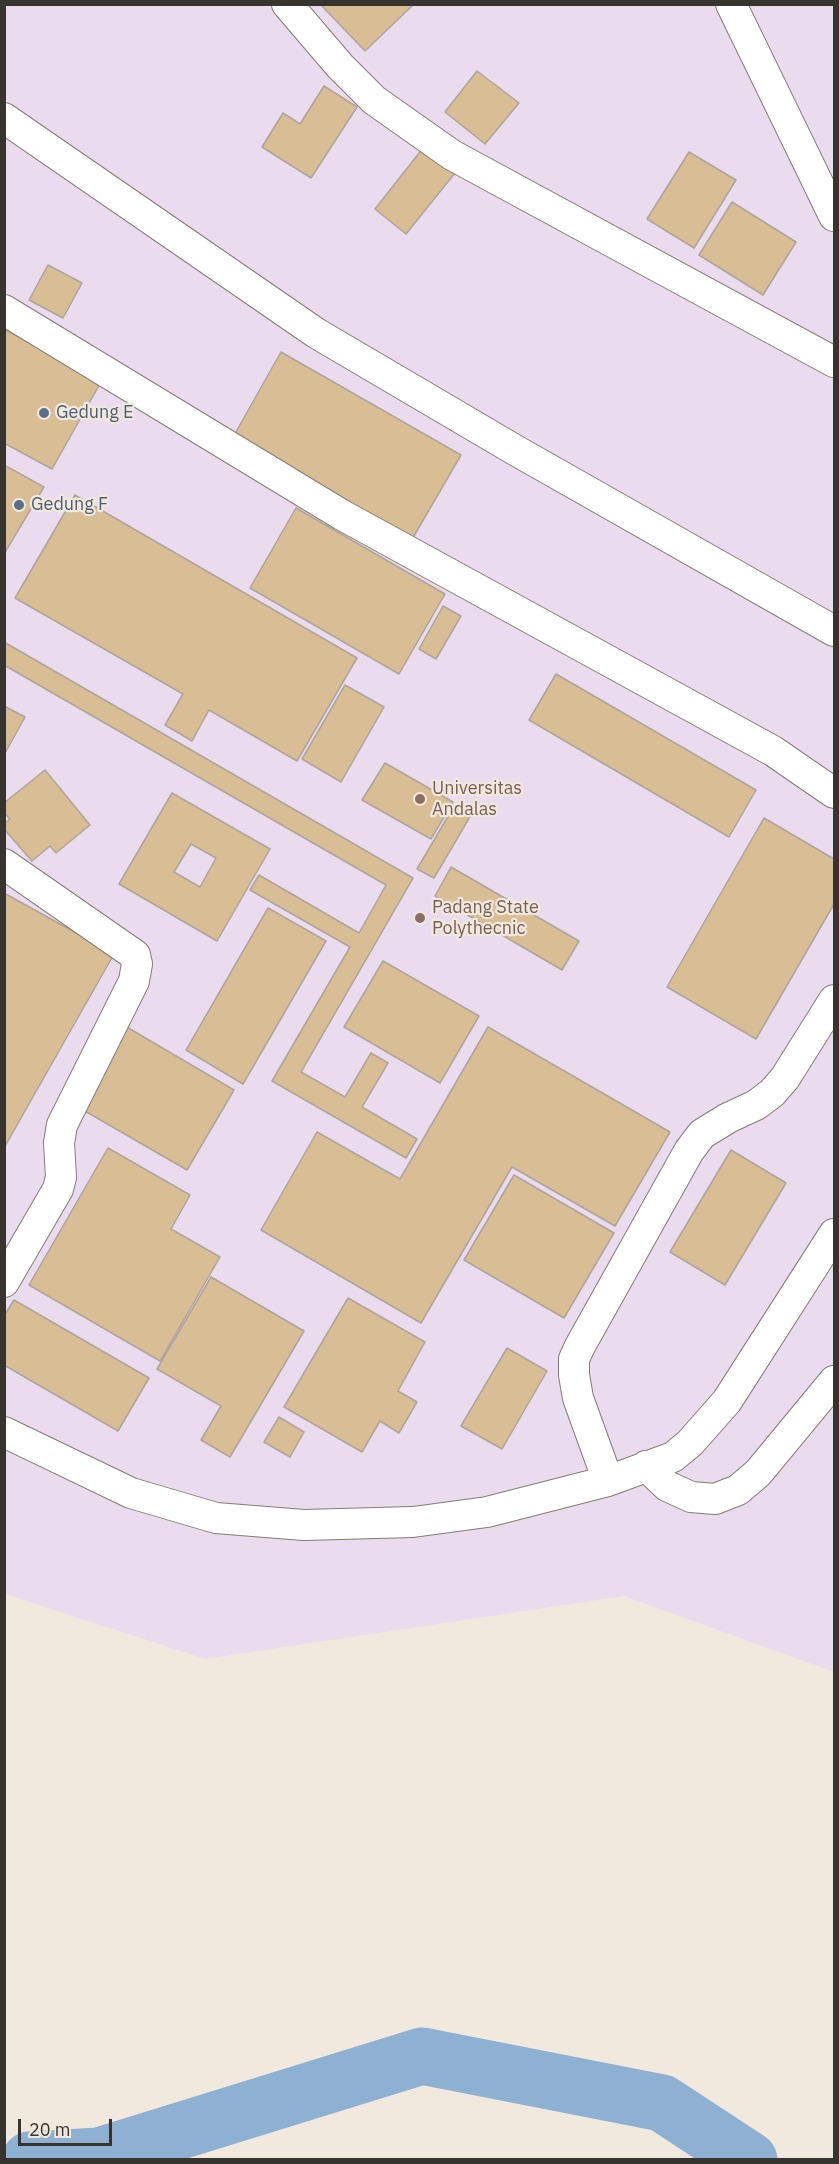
<!DOCTYPE html>
<html>
<head>
<meta charset="utf-8">
<style>
  body { margin:0 }
  #map { position:relative; width:839px; height:2164px; overflow:hidden; background:#f2e9de; font-family:"IBM Plex Sans",sans-serif }
  canvas { display:block }
  .frame { position:absolute; inset:0; border:6px solid #37342f; pointer-events:none }
  .scale { position:absolute; left:18px; top:2119px; width:94px; height:27px; box-sizing:border-box; border:3px solid #37342f; border-top:0; padding-left:8px; font-size:18px; line-height:21px; white-space:nowrap; color:#37342f; -webkit-text-stroke:4px #f2e9de; paint-order:stroke }
</style>
</head>
<body>
<div id="map">
<canvas width="839" height="2164"></canvas>
<div class="frame"></div>
<div class="scale">20 m</div>
</div>
<script>
const ctx = document.querySelector('canvas').getContext('2d');
ctx.lineJoin = 'round';
function paint(path, color) {
  ctx.fillStyle = color;
  ctx.fill(path, 'evenodd');
}
function poly(rows) {
  const path = new Path2D();
  for (const r of rows) {
    path.moveTo(r[0], r[1]);
    for (let i = 2; i < r.length; i += 2) path.lineTo(r[i], r[i + 1]);
  }
  return path;
}
function stroke(path, color, width, dash) {
  ctx.strokeStyle = color;
  ctx.lineWidth = width;
  ctx.lineCap = dash ? 'butt' : 'round';
  ctx.setLineDash(dash || []);
  ctx.stroke(path);
}
function label(font, color, halo, rows, align = 'center') {
  ctx.font = font + ' "IBM Plex Sans",sans-serif';
  ctx.lineWidth = 4.5;
  ctx.setLineDash([]);
  ctx.textBaseline = 'middle';
  ctx.strokeStyle = halo;
  ctx.fillStyle = color;
  for (const [text, x, y, turn = 0] of rows) {
    ctx.save();
    ctx.translate(x, y);
    ctx.rotate((+turn || 0) * Math.PI / 180);
    ctx.textAlign = isNaN(turn) ? turn : align;
    if (halo) ctx.strokeText(text, 0, 0);
    ctx.fillText(text, 0, 0);
    ctx.restore();
  }
}
paint(poly([
  [5,5,834,5,834,1672,624,1596,205,1659,5,1594]
]), '#eadbee');
stroke(poly([
  [30,2160,99,2156,422,2056,662,2103,749,2160]
]), '#8eb0d3', 57);
const building = poly([
  [320,4,411,4,412,6,365,51,320,4],
  [477,71,519,103,485,144,445,112,477,71],
  [324,86,357,107,311,178,262,147,283,113,300,124,324,86],
  [423,148,455,173,406,234,375,209,423,148],
  [689,152,736,180,694,248,647,219,689,152],
  [732,202,796,242,763,295,699,255,732,202],
  [48,265,82,283,63,318,29,300,48,265],
  [4,329,101,382,52,469,4,443,4,329],
  [281,352,461,455,411,541,232,439,281,352],
  [4,465,44,487,4,554,4,465],
  [75,495,357,658,297,761,209,710,192,741,165,725,183,694,15,598,75,495],
  [296,508,445,594,399,674,250,588,296,508],
  [443,606,461,616,436,659,419,649,443,606],
  [4,642,413,878,301,1072,345,1097,371,1053,388,1063,362,1107,417,1139,406,1158,272,1081,350,947,250,890,259,875,359,933,386,885,4,665,4,642],
  [556,674,756,790,729,837,529,720,556,674],
  [345,685,384,707,341,782,302,759,345,685],
  [4,706,25,717,4,755,4,706],
  [385,763,453,802,431,839,362,800,385,763],
  [45,770,90,825,56,853,50,846,32,861,4,829,4,824,10,819,4,813,4,803,45,770],
  [172,793,270,849,217,941,119,884,172,793],
  [191,844,216,858,200,887,174,872,191,844],
  [454,806,471,815,434,878,417,869,454,806],
  [764,818,834,859,834,904,756,1039,667,987,764,818],
  [451,867,579,941,562,970,435,896,451,867],
  [4,893,114,954,4,1148,4,893],
  [268,908,326,941,243,1084,186,1050,268,908],
  [383,961,479,1016,440,1083,344,1027,383,961],
  [125,1026,234,1090,187,1170,78,1107,125,1026],
  [488,1027,670,1132,615,1226,512,1167,421,1323,261,1230,317,1132,400,1179,488,1027],
  [108,1148,190,1195,171,1229,220,1257,160,1361,29,1285,108,1148],
  [731,1150,786,1183,725,1285,670,1252,731,1150],
  [514,1175,614,1233,564,1318,464,1260,514,1175],
  [211,1277,304,1331,230,1457,201,1440,221,1406,157,1369,211,1277],
  [348,1298,425,1342,398,1391,417,1402,399,1433,380,1421,362,1452,284,1407,348,1298],
  [14,1300,149,1378,118,1431,4,1365,4,1316,14,1300],
  [507,1348,547,1371,502,1449,461,1426,507,1348],
  [279,1417,304,1432,290,1457,264,1442,279,1417]
]);
paint(building, '#d9bd94');
stroke(building, '#ada59b', 1.5);
const minor = poly([
  [287,4,340,66,374,100,452,155,834,362],
  [731,4,834,216],
  [4,118,316,333,515,450,834,631],
  [4,310,342,515,773,751,834,793],
  [4,864,135,955,137,964,134,981,62,1125,59,1143,61,1177,58,1189,4,1282],
  [4,1432,131,1493,216,1518,304,1525,413,1522,487,1512,608,1481,673,1457,690,1443,727,1401,834,1234],
  [646,1466,667,1486,691,1497,715,1499,738,1490,758,1473,834,1381],
  [608,1481,578,1398,574,1375,574,1359,580,1346,689,1151,702,1134,728,1118,756,1105,772,1093,785,1078,834,1000]
]);
stroke(minor, '#847d72', 32);
stroke(minor, '#fff', 30);
for (const [x, y, r, color] of [
  [44,413,6,"#5c6f8a"],
  [19,505,6,"#5c6f8a"],
  [420,799,6,"#8d6e63"],
  [420,918,6,"#8d6e63"]
]) {
  const dot = new Path2D();
  dot.arc(x, y, r, 0, 2 * Math.PI);
  ctx.fillStyle = color;
  ctx.fill(dot);
  stroke(dot, '#f2e9de', 2);
}
label('18px', '#4e5e75', '#f2e9de', [
  ["Gedung E",56,413],
  ["Gedung F",31,505]
], 'left');
label('18px', '#785e54', '#f2e9de', [
  ["Universitas",432,789],
  ["Andalas",432,810],
  ["Padang State",432,908],
  ["Polythecnic",432,929]
], 'left');
</script>
</body>
</html>
